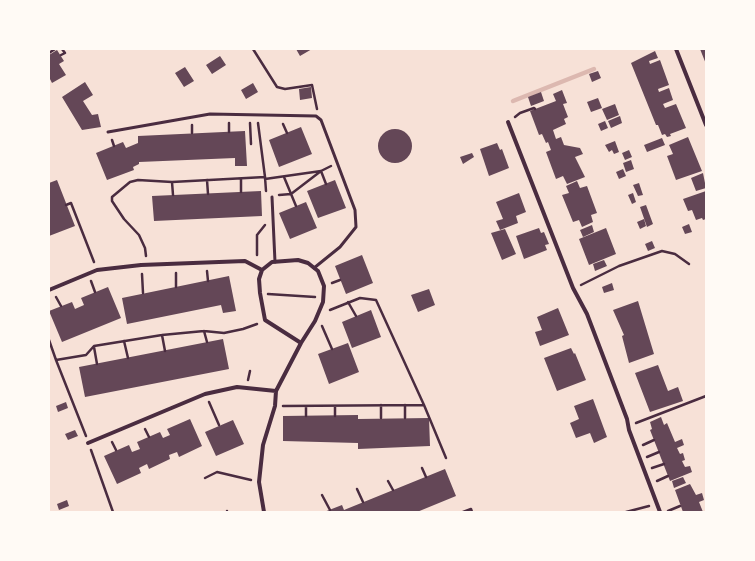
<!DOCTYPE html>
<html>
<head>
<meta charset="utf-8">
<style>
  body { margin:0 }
  #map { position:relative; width:755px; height:561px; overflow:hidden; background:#f7e1d7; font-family:"IBM Plex Sans",sans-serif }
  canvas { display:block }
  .frame { position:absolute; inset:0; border:50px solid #fffaf5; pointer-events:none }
</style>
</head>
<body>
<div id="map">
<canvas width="755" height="561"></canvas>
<div class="frame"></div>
</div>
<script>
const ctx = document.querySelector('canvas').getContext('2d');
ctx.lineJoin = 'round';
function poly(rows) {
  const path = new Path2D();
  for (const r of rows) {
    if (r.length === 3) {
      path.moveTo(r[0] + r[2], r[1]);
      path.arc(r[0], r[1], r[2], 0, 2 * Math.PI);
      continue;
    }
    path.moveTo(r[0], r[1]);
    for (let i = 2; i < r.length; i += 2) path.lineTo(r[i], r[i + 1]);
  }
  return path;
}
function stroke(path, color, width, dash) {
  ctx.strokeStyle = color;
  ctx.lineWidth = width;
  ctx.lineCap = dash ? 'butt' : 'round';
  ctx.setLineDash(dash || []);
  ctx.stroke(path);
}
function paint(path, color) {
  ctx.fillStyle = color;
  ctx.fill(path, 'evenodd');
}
stroke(poly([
  [513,101,594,69]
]), '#dcb8b0', 4.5);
paint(poly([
  [296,49,312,49,300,56],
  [700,49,706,49,706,64],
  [57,50,64,61,59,64,66,75,52,83,49,77,49,55],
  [655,51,658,58,649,61,650,64,660,60,669,85,658,89,659,92,669,88,673,100,663,104,665,108,676,104,686,128,670,134,671,136,667,137,665,134,662,135,658,125,656,125,631,63],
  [220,56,226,65,212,74,206,65],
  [185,67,194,81,184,87,175,73],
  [598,71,601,78,592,82,589,74],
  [85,82,93,95,83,101,92,115,98,114,101,127,82,130,62,97],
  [253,83,258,92,246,99,241,90],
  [311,87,312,98,300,100,299,89],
  [562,90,567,103,563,104,568,117,564,119,566,124,553,130,556,139,561,137,564,145,580,148,583,154,575,157,585,177,567,184,563,176,556,179,546,152,551,150,548,142,546,143,542,134,539,135,530,111,556,101,553,94],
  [541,92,544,101,531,106,528,97],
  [598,98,602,108,591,112,587,102],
  [615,104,619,115,607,120,602,109],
  [620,116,622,123,611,128,608,121],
  [605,121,608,128,601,131,598,124],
  [301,127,312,154,279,167,269,140],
  [395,146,17],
  [245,131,247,166,235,166,235,158,139,162,139,164,133,167,134,170,107,180,96,153,123,142,126,148,138,143,138,136],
  [688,137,702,171,676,180,667,156,673,154,669,145],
  [662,138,665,145,647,152,644,145],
  [615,141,619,152,614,154,612,150,609,152,605,145],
  [497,143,500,150,502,149,509,168,489,176,480,149],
  [629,150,632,157,625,160,622,153],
  [472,153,474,157,463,164,460,157],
  [631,160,634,169,626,172,623,163],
  [623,169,626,176,619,179,616,172],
  [703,173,706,188,696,191,691,178],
  [57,180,75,226,49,236,49,183],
  [335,180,346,208,318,218,307,191],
  [577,181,580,188,587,186,597,213,591,215,593,222,582,227,579,220,573,222,562,195,569,193,566,186],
  [639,183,643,195,638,196,633,185],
  [261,191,262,216,154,221,152,196],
  [706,191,706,219,703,220,702,218,696,220,692,210,688,211,683,199],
  [519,193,526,212,516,216,518,223,500,230,496,221,503,219,496,202],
  [633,193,636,202,632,204,628,195],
  [306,202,317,228,290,239,279,213],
  [646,205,653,224,647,227,640,207],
  [644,219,646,226,640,229,637,222],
  [689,224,692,232,685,234,682,227],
  [592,225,594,232,583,237,580,230],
  [539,228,541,233,544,232,549,244,545,245,547,250,524,259,516,236],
  [606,228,616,254,589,265,579,239],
  [505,229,516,254,502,260,491,233],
  [652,241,655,248,648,251,645,244],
  [362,255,373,283,346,294,335,266],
  [604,260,607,266,595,271,593,264],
  [229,276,236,311,223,313,221,305,127,324,122,298],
  [612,283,614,290,604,293,602,287],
  [108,287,121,318,62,342,49,311,72,302,75,309,84,305,81,298],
  [429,289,435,305,418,312,411,295],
  [638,301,654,354,629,363,622,336,624,335,613,310],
  [558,308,569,335,540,346,535,332,542,330,537,317],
  [371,310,381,337,352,348,342,322],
  [223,339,229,369,85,397,79,367],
  [348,343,359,372,329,384,318,354],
  [571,348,574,354,575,353,586,380,557,391,544,358],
  [658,365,668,391,678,387,683,401,650,412,635,373],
  [593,399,607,437,594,443,590,433,576,438,570,423,579,419,574,406],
  [66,402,68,408,58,412,56,406],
  [358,415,358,419,429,418,430,446,358,449,358,443,283,441,283,416],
  [661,417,664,425,667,423,675,442,682,439,684,445,677,448,680,454,683,453,685,460,682,461,685,467,690,466,692,472,670,481,650,430,652,429,650,422],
  [190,419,202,446,179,457,177,452,169,455,170,459,149,469,147,464,139,468,141,473,117,484,104,456,129,445,132,452,140,449,137,442,160,432,163,438,170,435,167,429],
  [233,420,244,444,216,456,205,432],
  [75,430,78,436,68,440,65,434],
  [445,469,456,496,417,512,324,512,342,505,344,510],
  [683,477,686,483,674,488,672,481],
  [690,484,696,495,702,493,704,500,699,502,703,512,683,512,675,490],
  [67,500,69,506,59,510,57,504]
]), '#644757');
stroke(poly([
  [253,49,277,87,285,89,312,85,317,109],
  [49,53,55,49],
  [61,55,65,53,62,49],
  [515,117,520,113,534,108,535,109],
  [229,123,229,132],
  [250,123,251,144],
  [258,123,265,177],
  [283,124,287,133],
  [192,125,192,133],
  [112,140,114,146],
  [284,177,296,206],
  [241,179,241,192],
  [265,179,321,171,331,166],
  [207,180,208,194],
  [172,182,173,195],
  [279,195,291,194,321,171,326,184],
  [66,205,71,203,94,262],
  [257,255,257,235,265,225],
  [146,256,145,248,139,235,124,219,112,201,112,197,130,182,138,180,172,182,265,177,266,191],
  [207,271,208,281],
  [176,273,176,287],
  [142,274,143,293],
  [91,281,95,292],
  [332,283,340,280],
  [581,285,619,266,662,251,675,254,689,264],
  [268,294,315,297],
  [56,297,61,306],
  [348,302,356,316],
  [330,310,360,298,376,300,424,405,446,458],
  [322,326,332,349],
  [204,331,207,342],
  [162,335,165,351],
  [49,340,56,360],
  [124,341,128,358],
  [94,347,97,364],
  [248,380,250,371],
  [209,402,219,425],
  [381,405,381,418],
  [405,405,405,418],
  [283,406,424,405],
  [306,416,306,406],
  [335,416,335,406],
  [636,423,706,396],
  [145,429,149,437],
  [86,436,56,360,86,355,94,346,162,335,204,331,224,333,243,329,257,324],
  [112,442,116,450],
  [643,445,654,440],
  [91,450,113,512],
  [647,457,659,452],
  [422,468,426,477],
  [652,468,664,464],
  [205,478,217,472,251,480],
  [388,481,393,490],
  [657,481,668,476],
  [357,489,363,502],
  [322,495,330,510],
  [227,511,227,512],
  [668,511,680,506],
  [463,512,471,509,472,512],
  [626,512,649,506]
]), '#4a2c40', 2.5);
stroke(poly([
  [108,132,210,114,316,116,321,120,355,210,356,227,340,247,314,268],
  [272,197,275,262]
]), '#4a2c40', 3);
stroke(poly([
  [676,49,706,125],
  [508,122,573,288,587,314,627,419,629,430,660,512],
  [49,290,97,270,141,265,245,261,262,270],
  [88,443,205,394,237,387,276,391],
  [264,512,259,482,263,445,275,406,276,391,301,343,315,321,323,302,324,286,318,271,308,263,298,260,272,262,262,270,259,279,260,293,265,320,301,343]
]), '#4a2c40', 4);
</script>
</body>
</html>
